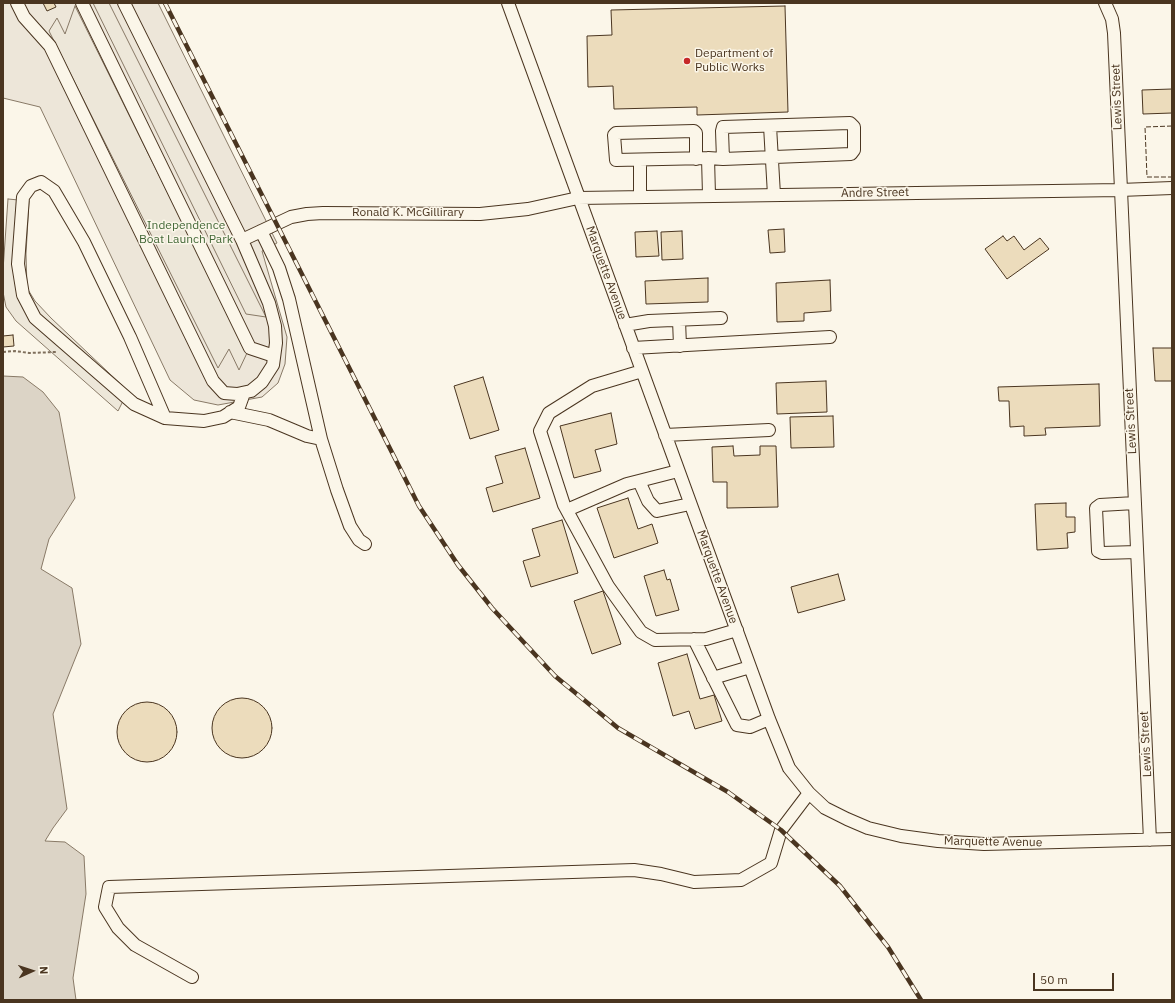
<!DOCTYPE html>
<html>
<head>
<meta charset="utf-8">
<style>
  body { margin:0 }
  #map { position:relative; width:1175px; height:1003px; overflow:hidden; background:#fbf6e9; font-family:"IBM Plex Sans",sans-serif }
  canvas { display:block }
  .frame { position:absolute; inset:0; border:4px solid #4a3520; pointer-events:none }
  .north { position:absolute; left:12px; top:951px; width:40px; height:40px; -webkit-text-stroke:3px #fbf6e9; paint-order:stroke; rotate:87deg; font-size:11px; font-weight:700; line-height:16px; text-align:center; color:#4a3520 }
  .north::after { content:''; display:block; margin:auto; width:14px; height:18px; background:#4a3520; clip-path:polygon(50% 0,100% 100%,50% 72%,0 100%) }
  .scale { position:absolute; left:1033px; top:973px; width:81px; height:18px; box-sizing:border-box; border:2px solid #4a3520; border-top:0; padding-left:5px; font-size:12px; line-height:14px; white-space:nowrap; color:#4a3520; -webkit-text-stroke:3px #fbf6e9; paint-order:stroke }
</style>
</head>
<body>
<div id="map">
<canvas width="1175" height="1003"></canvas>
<div class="frame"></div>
<div class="north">N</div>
<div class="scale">50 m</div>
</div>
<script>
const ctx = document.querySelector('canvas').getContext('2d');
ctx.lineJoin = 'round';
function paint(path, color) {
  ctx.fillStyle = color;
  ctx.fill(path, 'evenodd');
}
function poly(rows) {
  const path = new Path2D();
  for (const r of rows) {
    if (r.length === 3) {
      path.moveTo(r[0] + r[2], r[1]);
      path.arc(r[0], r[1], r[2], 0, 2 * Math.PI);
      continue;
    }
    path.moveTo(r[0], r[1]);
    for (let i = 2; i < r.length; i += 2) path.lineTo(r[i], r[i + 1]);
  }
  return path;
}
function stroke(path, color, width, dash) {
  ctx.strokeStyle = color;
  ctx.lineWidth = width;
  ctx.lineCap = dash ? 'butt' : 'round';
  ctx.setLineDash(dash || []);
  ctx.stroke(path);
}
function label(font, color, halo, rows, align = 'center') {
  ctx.font = font + ' "IBM Plex Sans",sans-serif';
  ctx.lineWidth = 3;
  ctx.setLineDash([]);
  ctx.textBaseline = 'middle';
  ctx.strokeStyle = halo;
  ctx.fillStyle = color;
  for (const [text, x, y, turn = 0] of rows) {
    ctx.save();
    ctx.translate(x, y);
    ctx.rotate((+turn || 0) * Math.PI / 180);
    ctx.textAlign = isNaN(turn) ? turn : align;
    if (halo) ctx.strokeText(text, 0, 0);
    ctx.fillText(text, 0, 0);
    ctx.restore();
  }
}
const green = poly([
  [3,3,158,3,277,243,262,251,287,337,285,364,278,383,262,397,218,405,194,400,170,380,40,107,3,98,3,3]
]);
paint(green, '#ede6d9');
stroke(green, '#887966', 1);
const parking = poly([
  [93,3,109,3,266,317,246,314,93,3],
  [75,6,247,353,239,370,229,349,218,368,49,31,57,18,65,34,75,6],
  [8,199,29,201,26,254,27,288,35,301,51,318,128,391,118,411,16,321,6,307,3,292,3,270,8,199]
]);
paint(parking, '#ede7d9');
stroke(parking, '#887966', 1);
const water = poly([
  [3,376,23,377,43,392,59,412,75,498,49,539,41,569,72,588,81,644,53,714,67,809,53,828,45,841,65,842,84,856,86,894,73,978,76,1000,3,1000,3,376]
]);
paint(water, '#dcd4c6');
stroke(water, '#887966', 1);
const building = poly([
  [43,3,54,3,56,7,47,11,43,3],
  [785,6,788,112,697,115,697,107,614,109,613,86,588,87,587,36,612,35,611,10,785,6],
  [1172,89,1172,113,1143,114,1142,90,1172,89],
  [784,229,785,252,770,253,768,230,784,229],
  [657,231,659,256,636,257,635,232,657,231],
  [682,231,683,259,662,260,661,232,682,231],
  [1003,236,1007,241,1014,236,1024,250,1040,238,1049,249,1007,279,985,249,1003,236],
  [708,278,708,302,646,304,645,281,708,278],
  [830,280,831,311,804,313,804,321,777,322,776,283,830,280],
  [13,335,14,346,3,347,3,336,13,335],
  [1153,348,1172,348,1172,381,1155,381,1153,348],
  [483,377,499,430,470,439,454,386,483,377],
  [826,381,827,412,777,414,776,383,826,381],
  [1099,384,1100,426,1045,428,1046,435,1024,436,1024,426,1010,427,1009,401,999,401,998,387,1099,384],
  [611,413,617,444,595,450,601,471,574,478,560,426,611,413],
  [833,416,834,447,791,448,790,417,833,416],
  [733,446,734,456,760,455,760,446,776,446,778,507,727,508,727,482,713,482,712,447,733,446],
  [525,448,540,498,493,512,486,488,503,483,495,456,525,448],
  [628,498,638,529,652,524,658,543,614,558,597,508,628,498],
  [1066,503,1066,517,1075,517,1075,532,1067,533,1068,548,1037,550,1035,504,1066,503],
  [562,520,578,573,531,587,523,561,540,556,532,529,562,520],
  [664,570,667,580,670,579,679,610,656,616,644,576,664,570],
  [838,574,845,600,798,613,791,587,838,574],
  [603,591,621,644,592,654,574,601,603,591],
  [687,654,700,699,714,695,722,721,695,729,689,711,673,716,658,663,687,654],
  [242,728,30],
  [147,732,30]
]);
paint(building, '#ecdcbc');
stroke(building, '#4a3520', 1);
const minor = poly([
  [17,3,24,17,50,46,213,381,224,393,237,394,251,391,262,382,273,365,276,343,275,326,269,303,242,240,124,3],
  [82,3,250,348,274,356],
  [508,3,769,719,789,768,809,793,825,808,847,819,868,828,901,836,938,841,984,844,1172,839],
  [1105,3,1112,19,1114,33,1150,840],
  [770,126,774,195],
  [696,159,696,133,694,131,616,133,614,135,616,160,708,158],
  [640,160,640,197],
  [709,195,708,158,723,159,851,154,854,150,854,127,850,123,723,127,722,131,723,159],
  [261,231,279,268,289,299,321,439,337,490,350,526,359,540,365,544],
  [242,240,291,217,307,214,323,213,480,214,528,209,578,198,1120,190,1172,188],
  [679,320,680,346],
  [625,325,649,321,721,318],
  [633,348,830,337],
  [642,371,592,386,549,413,540,431,564,505,608,586,641,632,655,640,706,639,737,630],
  [230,412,269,420,307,436,321,439],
  [165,418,130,337,84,242,54,191,41,182,31,186,23,197,18,264,23,295,35,318,134,404,165,418,204,421,223,417,239,407,244,393],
  [665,435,769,430],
  [639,481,648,501,657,511,690,504],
  [1135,503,1100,505,1096,508,1098,551,1102,553,1137,552],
  [567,510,627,484,678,471],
  [694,639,737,725,750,727,769,719],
  [713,678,750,667],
  [192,977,135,945,118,928,105,907,109,887,634,870,661,874,694,882,741,880,771,863,781,830,809,793]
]);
stroke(minor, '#4a3520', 14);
stroke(poly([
  [3,352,15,351,29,353,56,352]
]), '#7f6f5c', 2, [3, 2]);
stroke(minor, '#fbf6e9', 12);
const rail = poly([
  [165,3,419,506,458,565,492,608,555,676,618,728,728,792,781,830,840,886,888,947,921,1000]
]);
stroke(rail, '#4a3520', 4.5);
stroke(rail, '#fbf6e9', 3, [9]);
stroke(poly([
  [1172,126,1145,127,1147,177,1172,177]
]), '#4a3520', 1, [5, 2]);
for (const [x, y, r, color] of [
  [687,61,4,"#c62828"]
]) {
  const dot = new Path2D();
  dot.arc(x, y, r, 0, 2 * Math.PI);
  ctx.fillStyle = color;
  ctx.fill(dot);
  stroke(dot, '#fbf6e9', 1.5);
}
label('12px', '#4a3520', '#fbf6e9', [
  ["Department of",695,54],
  ["Public Works",695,68]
], 'left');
label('12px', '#4a3520', '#fbf6e9', [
  ["Lewis Street",1117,97,-92],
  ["Andre Street",875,193,-1],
  ["Ronald K. McGillirary",408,213],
  ["Marquette Avenue",606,273,70],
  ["Lewis Street",1131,421,-93],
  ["Marquette Avenue",717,577,70],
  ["Lewis Street",1146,744,-93],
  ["Marquette Avenue",993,842,1]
]);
label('12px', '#436837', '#fbf6e9', [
  ["Independence",186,226],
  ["Boat Launch Park",186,240]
]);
</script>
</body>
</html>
